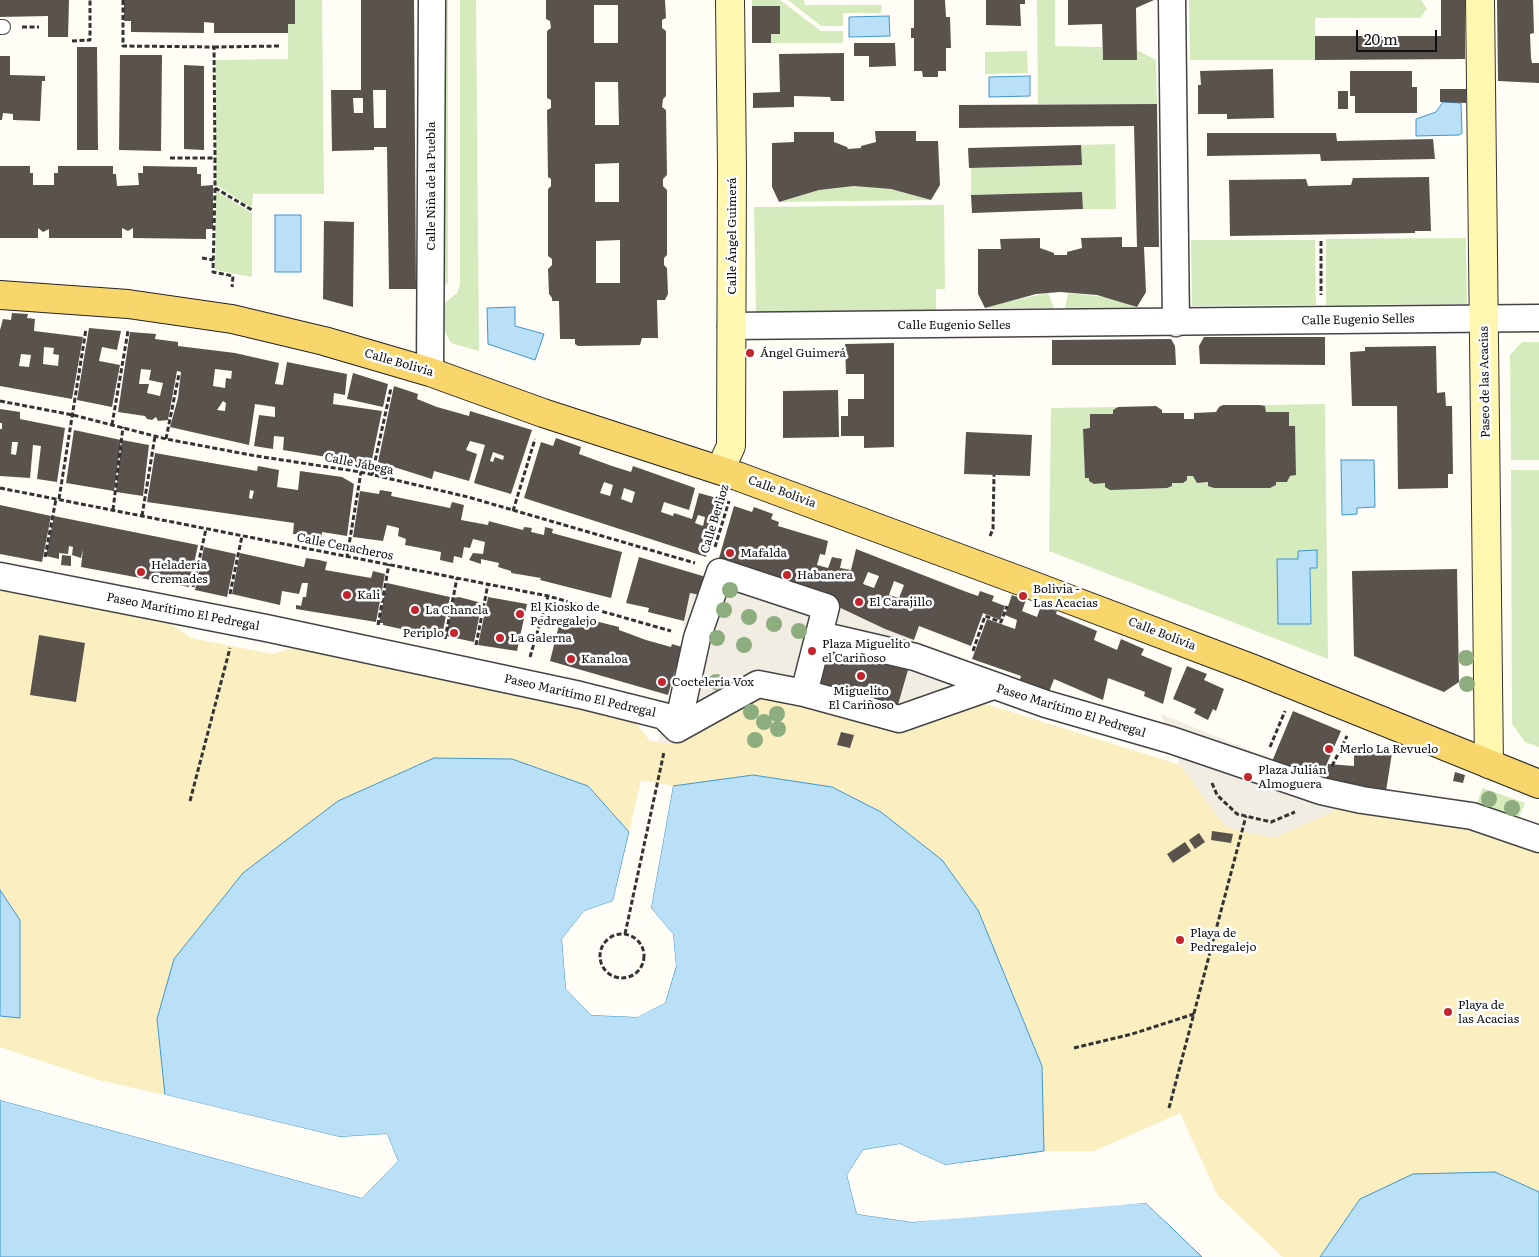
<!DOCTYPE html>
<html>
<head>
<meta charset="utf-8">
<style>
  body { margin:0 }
  #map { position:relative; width:1539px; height:1257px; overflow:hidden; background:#fffdf5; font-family:Literata,serif }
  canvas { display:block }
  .scale { position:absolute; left:1356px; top:30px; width:81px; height:22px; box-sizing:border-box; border:2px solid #111; border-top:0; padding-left:6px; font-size:15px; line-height:18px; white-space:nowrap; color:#111; -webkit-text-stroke:4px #fff; paint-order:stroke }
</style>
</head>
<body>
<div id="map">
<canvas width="1539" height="1257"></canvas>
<div class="scale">20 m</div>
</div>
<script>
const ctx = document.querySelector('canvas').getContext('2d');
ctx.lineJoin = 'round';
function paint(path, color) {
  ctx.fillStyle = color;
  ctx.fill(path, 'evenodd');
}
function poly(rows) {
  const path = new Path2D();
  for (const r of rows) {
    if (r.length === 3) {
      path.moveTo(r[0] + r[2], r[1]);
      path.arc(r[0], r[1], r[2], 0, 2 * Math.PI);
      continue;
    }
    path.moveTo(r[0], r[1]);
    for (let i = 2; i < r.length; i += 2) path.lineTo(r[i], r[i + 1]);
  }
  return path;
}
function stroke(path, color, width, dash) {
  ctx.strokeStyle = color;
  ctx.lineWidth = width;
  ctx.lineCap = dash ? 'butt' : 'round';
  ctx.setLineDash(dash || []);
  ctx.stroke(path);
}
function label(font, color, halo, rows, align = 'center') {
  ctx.font = font + ' Literata,serif';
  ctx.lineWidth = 5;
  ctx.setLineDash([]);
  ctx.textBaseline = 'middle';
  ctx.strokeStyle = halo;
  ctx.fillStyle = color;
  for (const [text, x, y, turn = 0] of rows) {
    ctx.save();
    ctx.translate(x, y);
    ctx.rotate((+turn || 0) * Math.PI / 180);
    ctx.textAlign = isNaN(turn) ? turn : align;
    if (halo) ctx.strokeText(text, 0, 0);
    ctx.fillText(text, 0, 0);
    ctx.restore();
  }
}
paint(poly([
  [295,0,322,0,324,194,253,194,252,208,216,185,216,60,288,59,288,24,295,23],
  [437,0,448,0,448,283,445,286,441,286],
  [460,0,476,0,479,351,451,343,437,317,438,308,457,293,460,285],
  [752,0,780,0,821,31,843,31,843,43,771,43,771,34,780,34,780,6,752,6],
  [788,0,804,0,805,5,882,5,881,13,843,13,843,26,821,26],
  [1037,0,1055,0,1055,46,1102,47,1103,60,1136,60,1137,50,1156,60,1157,104,1038,104],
  [1189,0,1421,0,1427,9,1420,18,1315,18,1315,60,1190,60],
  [1027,51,1028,73,985,74,985,52],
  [1115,144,1116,209,1083,209,1082,193,971,195,971,168,1081,165,1081,145],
  [854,186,891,189,931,200,779,202,819,190],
  [216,191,252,213,252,277,215,270],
  [944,205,945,289,936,289,936,310,756,314,754,207],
  [1466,238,1467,304,1326,305,1326,239],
  [1191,240,1315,240,1316,305,1192,306],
  [1048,293,1054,308,985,308,1001,303],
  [1068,293,1106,297,1137,307,1065,308],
  [1522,342,1539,342,1539,460,1511,460,1510,355],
  [1325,404,1328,659,1049,551,1051,408,1118,407,1113,410,1113,414,1090,414,1090,428,1083,429,1085,477,1089,478,1089,481,1094,484,1105,483,1107,489,1167,488,1172,486,1172,483,1187,476,1193,476,1197,483,1208,482,1209,486,1214,488,1270,488,1276,485,1276,482,1287,482,1290,476,1296,475,1295,426,1289,426,1288,412,1266,412,1265,406,1260,405],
  [1277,559,1298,559,1310,568,1311,623],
  [1511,470,1539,470,1539,747,1525,742,1512,724],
  [1483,788,1525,803,1518,820,1476,805]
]), '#d5ebbd');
paint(poly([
  [0,586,156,613,191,638,273,654,308,643,633,719,650,741,672,744,755,696,983,703,1180,765,1226,827,1274,838,1338,809,1467,828,1539,853,1539,1192,1495,1172,1360,1199,1320,1257,1283,1257,1218,1196,1180,1113,1094,1151,1044,1151,1042,1065,978,910,942,860,881,812,832,787,753,775,673,786,641,780,629,832,588,786,157,1019,165,1095,99,1080,0,1047,0,1017,20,1017,20,920,0,890]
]), '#fbeec1');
paint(poly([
  [710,563,809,593,885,629,998,672,997,676,901,729,772,696,755,696,684,740,672,744,658,742,682,647,684,621,690,593,700,595],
  [1161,714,1252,751,1319,782,1386,791,1338,809,1274,838,1226,827,1180,765]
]), '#f1ede2');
const water = poly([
  [889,16,890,36,849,37,849,17,889,16],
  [1030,76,1030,96,989,97,989,77,1030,76],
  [1443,102,1461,103,1462,133,1459,135,1416,136,1416,119,1436,112,1443,102],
  [275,215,301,215,301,272,275,272,275,215],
  [515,307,515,326,544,334,535,360,488,344,487,308,515,307],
  [1341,460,1374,460,1375,507,1357,508,1357,514,1342,515,1341,460],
  [1317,550,1317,568,1310,568,1311,624,1278,624,1277,559,1298,559,1298,551,1317,550],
  [434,758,512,759,588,786,629,832,613,901,584,911,562,939,566,989,591,1015,636,1017,665,1003,676,967,673,934,651,908,673,786,753,775,832,787,881,812,942,860,978,910,1042,1066,1044,1151,945,1165,900,1144,863,1150,847,1175,857,1214,912,1222,1042,1208,1146,1203,1202,1257,0,1257,0,1100,362,1198,398,1161,387,1134,340,1137,165,1095,157,1019,174,959,243,873,338,801,434,758],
  [0,890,20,920,20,1018,0,1016,0,890],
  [1495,1172,1539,1192,1539,1257,1320,1257,1360,1199,1413,1174,1495,1172]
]);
paint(water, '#b9e0f7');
stroke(water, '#3f96cf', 1);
paint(poly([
  [671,786,673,786,651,908,673,934,676,966,665,1003,637,1017,591,1015,566,989,562,939,584,911,613,901,630,829,632,832,615,903,586,913,564,940,568,988,592,1012,636,1014,662,1001,673,966,670,935,649,907],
  [162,1094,340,1137,387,1134,398,1161,362,1198,0,1100,1,1098,362,1195,395,1160,386,1137,339,1140,164,1097],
  [900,1144,945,1165,1046,1152,1022,1158,945,1168,900,1146,865,1152,849,1175,859,1212,912,1219,1042,1205,1146,1200,1204,1257,1146,1203,912,1222,857,1214,847,1175,863,1150]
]), '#fffdf5');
paint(poly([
  [0,0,69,0,68,37,48,37,48,16,0,17],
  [124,0,295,0,295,24,288,24,288,33,214,33,214,23,204,22,204,33,131,32,131,21,124,21],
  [361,0,414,0,416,289,389,289,387,147,374,147,374,150,332,151,331,90,361,90],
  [373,90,386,90,386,128,374,128],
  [353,98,363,98,363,113,354,113],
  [546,0,665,0,666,18,662,20,662,28,666,31,666,96,663,99,662,107,666,110,667,175,663,179,663,186,667,190,667,255,664,258,664,265,667,268,668,294,665,300,657,300,658,338,642,338,640,345,578,346,575,344,575,339,560,339,559,301,552,301,552,298,549,294,548,269,552,265,552,259,548,256,548,189,551,186,551,179,548,177,547,110,551,108,551,100,547,98,547,31,551,28,550,21,546,19],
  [594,5,618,5,618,43,594,43],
  [595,82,618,82,619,125,595,125],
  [619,163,619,202,595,202,595,164],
  [620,240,620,283,596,283,596,241],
  [914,0,945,0,946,17,950,17,951,48,946,48,946,71,938,71,938,77,923,77,922,71,914,71,914,38,911,38,911,28,914,28],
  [986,0,1025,0,1025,4,1020,4,1021,26,986,25],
  [1068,0,1154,0,1136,8,1137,60,1103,60,1102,24,1068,25],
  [1441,0,1465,0,1465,59,1315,60,1315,36,1441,36],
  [1497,0,1533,0,1534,33,1530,34,1531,58,1532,63,1539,63,1539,83,1498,81],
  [752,6,780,6,780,34,771,34,771,43,752,43],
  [854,43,895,43,896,66,869,67,869,56,854,56],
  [77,47,97,47,98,150,77,150],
  [844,53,844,101,831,101,830,97,794,96,794,107,753,108,753,93,780,92,779,54],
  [120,55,162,55,161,151,119,150],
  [0,56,10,56,10,75,45,76,45,81,42,81,40,121,13,120,13,114,3,113,2,120,0,120],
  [184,65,204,66,204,150,184,149],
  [1273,69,1274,118,1227,119,1227,114,1198,114,1198,85,1201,85,1200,71],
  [1350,71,1412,71,1412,87,1417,87,1417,113,1355,113,1355,96,1350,96],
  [1440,89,1466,89,1466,103,1440,102],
  [1338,91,1348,91,1348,109,1338,109],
  [1157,104,1159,247,1144,247,1146,292,1137,307,1097,295,1060,292,1036,294,985,308,978,294,978,249,1001,249,1000,239,1040,238,1040,248,1054,253,1054,255,1067,255,1067,252,1082,248,1081,238,1122,237,1122,247,1137,247,1134,126,959,128,959,105],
  [875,131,916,131,916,141,938,141,940,185,931,200,891,189,854,186,819,190,779,202,772,187,772,143,794,142,794,132,834,132,834,142,847,147,848,149,861,148,861,146,876,142],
  [1207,133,1336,133,1337,141,1433,139,1435,159,1321,161,1320,154,1207,156],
  [1081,145,1082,165,969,168,968,148],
  [0,166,30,166,30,173,33,173,33,185,54,185,54,173,58,173,58,166,113,166,113,174,116,174,117,186,139,185,138,173,143,173,143,166,197,167,197,174,201,174,201,186,213,185,213,229,206,229,206,239,133,238,133,228,128,231,122,228,122,238,49,238,49,229,43,232,38,228,38,238,0,238],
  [1429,177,1431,231,1415,231,1415,233,1230,236,1229,180,1306,179,1308,186,1351,185,1353,178],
  [1082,192,1083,209,972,213,971,195],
  [324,221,354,222,353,307,323,299],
  [12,313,28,314,27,318,35,319,34,331,83,337,72,399,0,386,0,330,3,319,11,320],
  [44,347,54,348,53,354,59,355,58,366,43,364],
  [21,354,31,355,29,367,19,366],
  [89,328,121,331,117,350,102,347,99,361,120,365,112,407,77,400],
  [130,332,156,334,155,339,178,342,178,346,235,353,279,363,275,384,283,385,287,362,347,374,345,395,334,393,333,404,382,411,371,464,283,450,284,437,274,436,273,449,254,446,259,415,275,417,275,407,255,404,249,445,170,427,178,398,181,372,177,371,168,420,158,421,156,417,152,420,147,419,145,416,118,412],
  [141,369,151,370,149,380,163,383,160,396,147,393,149,384,139,384],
  [215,369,232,371,231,379,226,378,225,388,213,386],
  [223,401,226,403,225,411,217,410],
  [1204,337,1325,337,1325,365,1200,364,1199,346],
  [1171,339,1175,346,1176,365,1052,365,1052,340],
  [894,343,894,447,864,448,864,436,841,436,841,416,848,416,848,399,864,399,864,374,846,374,845,344],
  [1436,346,1437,393,1445,392,1446,406,1452,406,1453,474,1448,474,1448,488,1398,489,1397,406,1352,406,1350,352,1365,351,1365,347],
  [353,373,388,384,383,407,347,399],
  [394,386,418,394,417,399,437,407,469,416,470,411,532,430,511,494,474,483,485,445,470,441,466,450,477,454,469,481,434,471,432,479,378,462],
  [493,452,504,456,503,460,495,457,493,462,490,461],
  [838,390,839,437,783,438,783,391],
  [1223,405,1260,405,1265,406,1266,412,1289,412,1289,426,1295,426,1296,475,1290,476,1287,482,1276,482,1276,485,1270,488,1214,488,1208,486,1208,482,1197,483,1193,476,1187,476,1187,480,1183,483,1172,483,1172,486,1167,488,1110,490,1105,487,1105,483,1094,484,1089,481,1089,478,1085,478,1083,429,1090,428,1090,414,1113,414,1113,410,1118,407,1156,406,1162,410,1162,413,1184,413,1184,419,1194,419,1194,413,1216,412,1219,407],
  [0,409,20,412,20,419,65,428,57,482,37,479,41,446,33,445,30,478,0,476,0,429,2,429,2,423,0,423],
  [12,442,18,442,16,455,11,454],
  [74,430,121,440,114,491,66,483],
  [966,432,1032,435,1030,476,964,474],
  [556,438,581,447,579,454,612,466,631,472,633,466,695,488,689,510,664,502,661,512,673,516,674,513,692,519,699,493,724,500,706,557,524,498,541,442,553,446],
  [604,482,613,485,610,496,600,493],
  [624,488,635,492,632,503,621,499],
  [698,515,705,517,703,526,695,523],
  [122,440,149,445,143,496,116,492],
  [155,453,257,471,258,466,279,470,277,487,298,490,300,471,342,477,354,484,347,536,322,532,321,540,306,537,306,535,293,534,294,523,147,502],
  [250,490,254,491,252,499,249,498],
  [380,490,392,492,391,496,450,508,452,502,464,505,461,520,488,525,489,521,492,522,523,530,524,527,532,528,531,532,544,535,545,527,553,529,552,533,622,552,611,598,540,580,541,578,511,573,511,571,498,567,499,563,481,559,481,564,469,560,473,553,483,554,485,542,473,539,470,548,464,547,462,558,454,556,453,563,440,560,441,552,405,545,406,539,398,536,399,528,387,525,383,541,353,537,360,491,379,494],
  [0,505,51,516,42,562,0,554],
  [734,506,752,512,754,507,773,514,771,519,779,522,778,526,828,541,825,555,820,554,817,565,828,568,832,557,842,559,840,568,851,570,856,549,964,591,978,596,980,591,994,596,992,601,1005,606,1000,620,983,613,971,646,919,626,914,640,885,629,809,593,717,565],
  [868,572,879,576,874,588,863,584],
  [894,581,904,585,899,598,889,595],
  [54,516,198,545,189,587,81,567,83,549,81,558,72,555,73,547,69,546,68,554,59,553,59,559,46,556],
  [204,547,236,554,227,597,195,590],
  [240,553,304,567,306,558,319,560,327,562,325,570,371,578,373,571,385,574,376,622,296,609,296,605,301,606,303,597,306,597,308,583,302,583,299,594,282,591,280,605,232,594],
  [62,555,71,556,71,566,61,565],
  [639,557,706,577,700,595,690,593,684,621,648,612,649,608,626,603],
  [1457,569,1459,682,1444,692,1354,656,1352,571],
  [387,583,450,597,442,635,438,637,383,625,383,623,379,623],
  [1012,595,1026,600,1022,611,1037,617,1041,606,1057,611,1056,614,1097,631,1094,640,1117,650,1121,639,1144,649,1141,655,1172,668,1163,704,1144,696,1145,692,1108,678,1103,700,1054,679,1049,692,1019,682,1021,676,972,659,987,619,1015,629,1017,620,1005,615],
  [459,597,482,603,474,642,446,636,454,598],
  [488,597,527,604,517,651,478,645],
  [561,617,578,621,579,617,619,627,619,630,646,640,671,647,672,644,682,647,668,695,550,661],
  [39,635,85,643,76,702,30,695],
  [824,646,908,670,897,708,813,682],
  [1187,666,1207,674,1204,680,1224,689,1216,711,1213,709,1208,720,1194,713,1196,709,1173,699],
  [1293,711,1341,731,1319,782,1271,764],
  [841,732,854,735,850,748,837,745],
  [1354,747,1392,753,1386,791,1326,783,1328,764,1354,766],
  [1455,772,1465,775,1463,783,1453,781],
  [1212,831,1233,834,1231,843,1211,840],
  [1199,833,1205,842,1195,849,1189,840],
  [1185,842,1191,851,1173,863,1167,854]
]), '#5a524d');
const lane = poly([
  [0,27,3,27]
]);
const street = poly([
  [1172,0,1176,323],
  [731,326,1539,318],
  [430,372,432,0],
  [0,576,266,628,580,695,664,716,677,729,758,684,804,693,899,719,993,686],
  [820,635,915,657,1046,704,1171,740,1321,791,1362,800,1472,816,1539,839],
  [677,729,697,638,720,572,826,607,804,693]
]);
const secondary = poly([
  [1480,0,1489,764],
  [720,470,731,446,732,168,730,0]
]);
const primary = poly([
  [0,295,128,304,232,319,324,341,430,372,543,413,737,476,1026,583,1251,668,1539,784]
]);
stroke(lane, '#444', 16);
stroke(street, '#444', 29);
stroke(secondary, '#333', 30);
stroke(primary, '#222', 30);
stroke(poly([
  [123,0,123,46,214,47,215,158],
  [22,27,39,27],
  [72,41,90,40,90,0],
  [214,47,280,46],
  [170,158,215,158,215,188,252,210],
  [215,188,213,272,233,276,232,287],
  [1321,241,1321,295],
  [202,258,213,260],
  [0,401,73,415,166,439,256,456,361,472,468,497,695,563],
  [112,425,128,331],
  [166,439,179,374],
  [372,475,391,388],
  [0,488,548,596,671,631],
  [59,499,86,329],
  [113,510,123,427],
  [513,511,535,439],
  [142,516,155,436],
  [990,536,993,529,994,475],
  [715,547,729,501],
  [45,557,56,499],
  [347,557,361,472],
  [193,587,206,529],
  [230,594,242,536],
  [378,625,389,564],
  [445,639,457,578],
  [476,645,488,584],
  [973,651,985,616,1001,622,1007,606],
  [530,657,548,596],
  [1270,747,1285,711],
  [1332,766,1347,736],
  [1212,783,1217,795,1237,814,1271,822,1295,812],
  [190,801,230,648],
  [625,934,664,752],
  [622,956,22],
  [1074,1048,1132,1034,1194,1014],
  [1169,1108,1246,816]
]), '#333', 3, [5, 2.5]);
stroke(lane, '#fff', 14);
stroke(street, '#fff', 26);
stroke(secondary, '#fff6b0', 28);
stroke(primary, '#f9d66b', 28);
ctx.fillStyle = '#8dad7f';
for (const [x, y] of [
  [730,590],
  [724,610],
  [749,617],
  [774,624],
  [799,631],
  [717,638],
  [744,645],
  [1466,658],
  [716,682],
  [1467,684],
  [751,712],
  [777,714],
  [764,722],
  [778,729],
  [755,740],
  [1489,799],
  [1512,808]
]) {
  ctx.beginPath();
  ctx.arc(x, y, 8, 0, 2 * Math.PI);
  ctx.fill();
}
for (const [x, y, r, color] of [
  [750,353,5,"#c4262e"],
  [730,553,5,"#c4262e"],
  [141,572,5,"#c4262e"],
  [787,575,5,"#c4262e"],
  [347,595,5,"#c4262e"],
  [1023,596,5,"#c4262e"],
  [859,602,5,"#c4262e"],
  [415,610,5,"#c4262e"],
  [520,614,5,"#c4262e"],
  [454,633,5,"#c4262e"],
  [500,638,5,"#c4262e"],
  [812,651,5,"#c4262e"],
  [571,659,5,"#c4262e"],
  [861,676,5,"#c4262e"],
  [662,682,5,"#c4262e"],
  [1329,749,5,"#c4262e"],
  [1248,777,5,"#c4262e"],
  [1180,940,5,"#c4262e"],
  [1448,1012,5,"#c4262e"]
]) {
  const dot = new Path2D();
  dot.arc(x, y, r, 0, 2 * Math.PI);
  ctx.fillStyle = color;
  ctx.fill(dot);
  stroke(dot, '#fff', 2);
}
label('12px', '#111', '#fff', [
  ["Calle Niña de la Puebla",431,186,-90],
  ["Calle Ángel Guimerá",732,236,-90],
  ["Calle Eugenio Selles",1358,320,-1],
  ["Calle Eugenio Selles",954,325],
  ["Calle Bolivia",399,363,16],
  ["Paseo de las Acacias",1485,382,-91],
  ["Calle Jábega",359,464,11],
  ["Calle Bolivia",782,492,20],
  ["Calle Berlioz",715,519,-73],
  ["Calle Cenacheros",345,547,11],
  ["Paseo Marítimo El Pedregal",183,612,11],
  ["Calle Bolivia",1162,634,21],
  ["Paseo Marítimo El Pedregal",580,696,13],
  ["Paseo Marítimo El Pedregal",1071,711,17]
]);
label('12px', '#111', '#fff', [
  ["Ángel Guimerá",760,353],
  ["Mafalda",740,553],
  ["Heladería",151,565],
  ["Cremades",151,579],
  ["Habanera",797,575],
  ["Bolivia -",1033,589],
  ["Las Acacias",1033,603],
  ["Kali",357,595],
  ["El Carajillo",869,602],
  ["El Kiosko de",530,607],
  ["Pedregalejo",530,621],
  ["La Chancla",425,610],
  ["Periplo",444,633,"right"],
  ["La Galerna",510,638],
  ["Plaza Miguelito",822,644],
  ["el Cariñoso",822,658],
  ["Kanaloa",581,659],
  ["Coctelería Vox",672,682],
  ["Miguelito",861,691,"center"],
  ["El Cariñoso",861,705,"center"],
  ["Merlo La Revuelo",1339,749],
  ["Plaza Julián",1258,770],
  ["Almoguera",1258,784],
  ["Playa de",1190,933],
  ["Pedregalejo",1190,947],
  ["Playa de",1458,1005],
  ["las Acacias",1458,1019]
], 'left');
</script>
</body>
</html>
